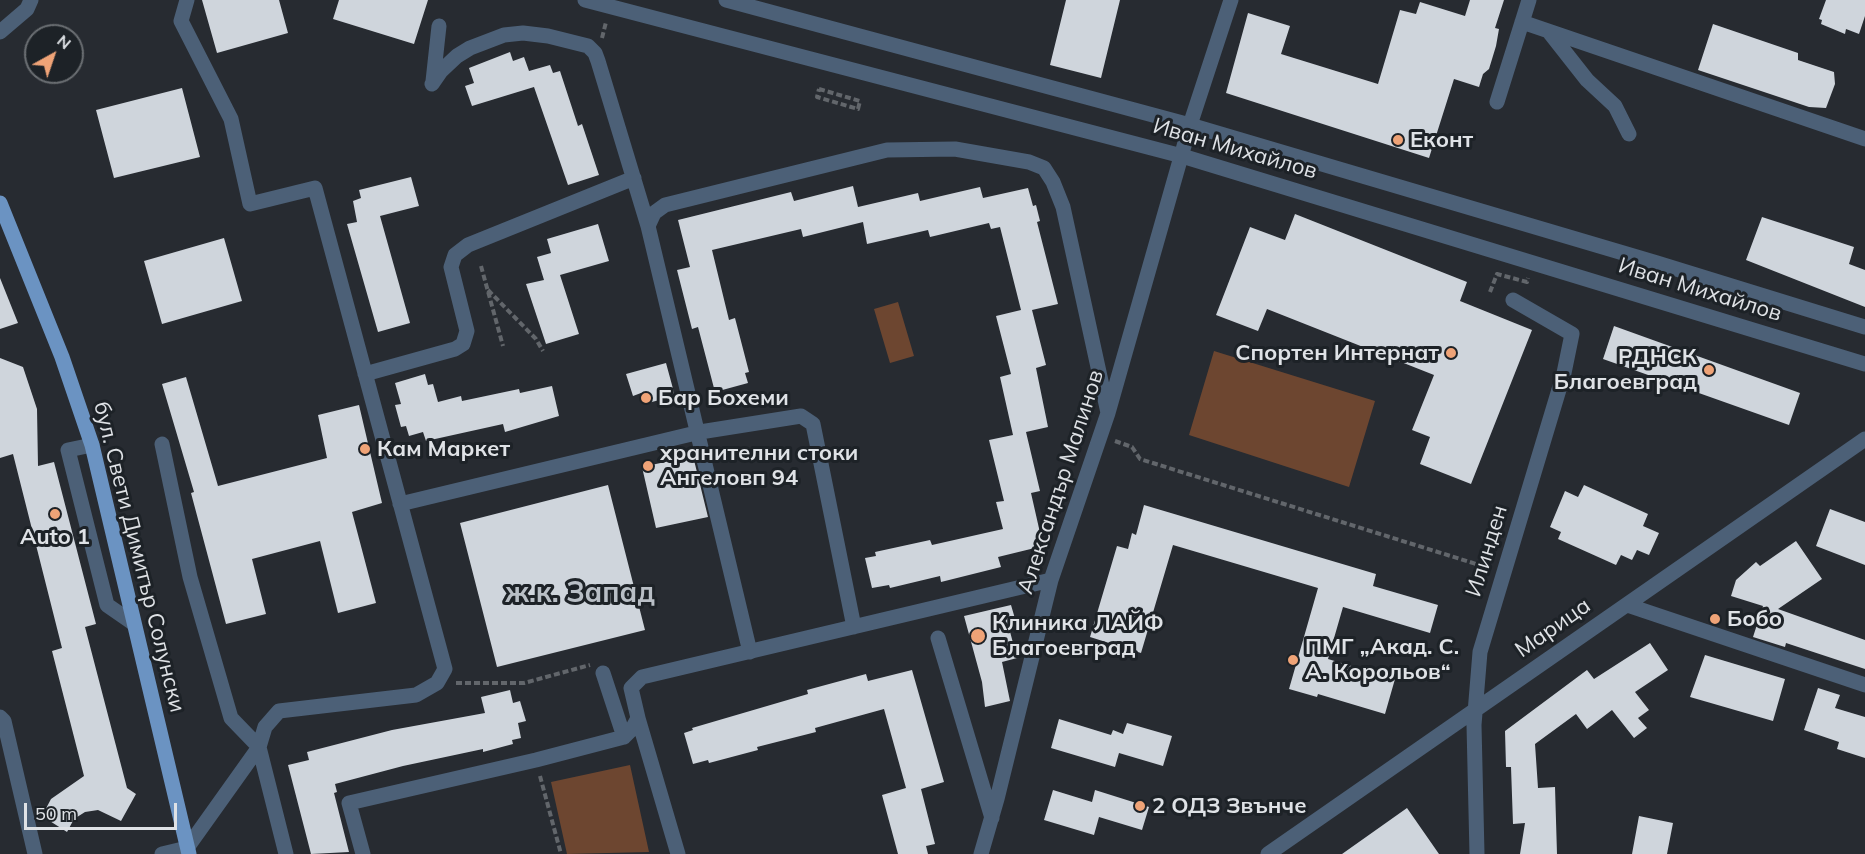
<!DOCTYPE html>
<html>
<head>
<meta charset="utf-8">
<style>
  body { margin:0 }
  #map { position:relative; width:1865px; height:854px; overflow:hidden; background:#272b31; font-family:Mulish,sans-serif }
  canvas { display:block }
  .north { position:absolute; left:24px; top:24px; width:60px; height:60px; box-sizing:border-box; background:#1d2227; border:2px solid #6b6f73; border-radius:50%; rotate:40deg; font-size:16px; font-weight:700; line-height:24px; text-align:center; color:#dfe2e6 }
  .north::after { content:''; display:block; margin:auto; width:21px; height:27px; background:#efa377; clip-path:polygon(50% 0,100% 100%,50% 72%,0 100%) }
  .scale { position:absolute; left:24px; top:803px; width:153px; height:27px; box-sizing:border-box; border:3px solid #dfe2e6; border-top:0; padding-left:8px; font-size:18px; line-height:21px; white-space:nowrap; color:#dfe2e6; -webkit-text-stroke:4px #1d2227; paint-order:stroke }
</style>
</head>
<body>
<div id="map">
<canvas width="1865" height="854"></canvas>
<div class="north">N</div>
<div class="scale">50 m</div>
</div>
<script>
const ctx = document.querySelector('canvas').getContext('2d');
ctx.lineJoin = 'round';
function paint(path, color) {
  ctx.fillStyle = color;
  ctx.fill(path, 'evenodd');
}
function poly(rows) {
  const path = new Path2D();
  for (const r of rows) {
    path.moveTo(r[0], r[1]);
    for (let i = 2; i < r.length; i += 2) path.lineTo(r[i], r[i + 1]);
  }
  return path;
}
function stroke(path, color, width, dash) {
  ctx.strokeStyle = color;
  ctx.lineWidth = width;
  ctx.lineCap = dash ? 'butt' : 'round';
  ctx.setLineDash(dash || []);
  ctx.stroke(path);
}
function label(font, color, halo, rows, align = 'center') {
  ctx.font = font + ' Mulish,sans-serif';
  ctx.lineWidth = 6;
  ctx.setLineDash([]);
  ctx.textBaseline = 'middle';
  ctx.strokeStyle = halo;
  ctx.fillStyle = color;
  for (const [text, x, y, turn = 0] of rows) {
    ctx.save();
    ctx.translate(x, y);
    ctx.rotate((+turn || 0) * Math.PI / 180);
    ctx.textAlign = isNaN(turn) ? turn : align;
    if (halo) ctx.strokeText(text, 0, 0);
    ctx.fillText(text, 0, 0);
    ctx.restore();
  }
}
paint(poly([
  [898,302,914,356,890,363,874,309],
  [1214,351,1375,401,1349,487,1189,435],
  [630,765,649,852,567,854,551,782]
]), '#6d4630');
paint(poly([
  [202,0,279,0,288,33,217,53],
  [339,0,428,0,414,44,333,19],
  [1066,0,1120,0,1101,78,1050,65],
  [1470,0,1504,0,1495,28,1499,29,1496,46,1489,69,1483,74,1479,87,1454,79,1429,158,1226,93,1248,13,1290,26,1281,54,1378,84,1400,10,1416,14,1420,2,1465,16],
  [1826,0,1865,0,1865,16,1859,34,1846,29,1845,34,1821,24,1822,20,1819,19],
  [1713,24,1798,53,1798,60,1834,72,1835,84,1826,108,1809,107,1698,70],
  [510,52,513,61,524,57,529,71,550,65,553,73,560,71,578,126,582,124,599,175,568,185,534,87,472,106,465,86,474,83,469,68],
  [182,88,200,157,114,178,96,110],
  [411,177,419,206,380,216,410,323,378,332,347,224,357,222,353,201,361,198,359,190],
  [853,186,858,207,918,193,920,201,980,187,983,198,1028,188,1033,206,1036,205,1040,221,1037,222,1058,304,1032,310,1046,365,1036,368,1048,427,1026,432,1040,491,1031,493,1043,546,998,557,1001,567,941,582,940,576,890,588,889,585,872,588,865,558,876,556,875,552,930,540,932,545,1003,529,996,502,1004,501,989,440,1013,435,1000,377,1011,374,996,316,1021,310,1000,227,991,229,989,223,930,237,928,230,867,244,863,222,803,237,801,229,712,250,729,320,735,318,749,372,745,373,748,383,715,392,698,327,692,329,677,270,690,267,678,220,791,192,794,201],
  [1295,214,1467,282,1460,301,1532,330,1471,484,1420,464,1430,437,1412,430,1434,375,1267,309,1258,331,1216,315,1250,227,1285,240],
  [1762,217,1854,247,1849,264,1865,270,1865,307,1746,260],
  [598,224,609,261,560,275,579,334,546,344,526,284,544,280,537,257,551,253,547,239],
  [224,238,242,301,162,324,144,261],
  [0,278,18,323,0,329],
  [1614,326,1800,393,1789,425,1603,359],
  [0,358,23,367,37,409,38,466,54,462,96,624,85,627,127,788,136,794,121,821,98,810,85,812,74,819,67,832,42,816,51,799,84,776,52,651,62,648,13,454,0,458],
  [666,363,675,396,644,404,641,393,633,396,626,374],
  [425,374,428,385,433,384,438,402,461,396,462,401,519,389,520,393,552,386,559,416,505,432,503,424,426,441,423,432,409,436,406,426,401,427,395,405,401,404,395,383],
  [186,377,218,486,327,458,318,415,359,405,382,503,352,512,376,603,338,613,320,541,252,559,266,614,226,624,191,493,194,492,162,384],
  [693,456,708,517,656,528,642,467],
  [608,485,645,630,497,667,460,523],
  [1584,485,1648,514,1643,526,1659,533,1649,555,1637,550,1632,560,1621,555,1616,565,1558,539,1561,532,1550,527,1565,491,1578,497],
  [1144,505,1376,574,1373,586,1438,605,1430,633,1343,607,1328,659,1395,679,1385,714,1318,694,1317,697,1289,689,1318,588,1173,545,1141,653,1090,637,1117,546,1128,549,1132,533,1136,535],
  [1830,509,1865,522,1865,565,1816,546],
  [1796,541,1822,579,1778,609,1865,640,1865,669,1786,643,1785,647,1753,637,1763,606,1731,596,1736,580,1756,562,1760,566],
  [1011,605,1016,622,1008,624,1017,658,1002,662,1010,701,985,707,982,682,964,616],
  [1650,643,1668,670,1635,692,1649,710,1638,718,1647,728,1634,738,1612,710,1587,729,1576,714,1535,744,1538,788,1555,787,1557,854,1520,854,1525,823,1513,824,1511,767,1506,767,1505,731,1587,670,1594,679],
  [1705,655,1785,679,1773,721,1690,697],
  [912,670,944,782,921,789,935,844,926,846,928,854,898,854,882,795,906,788,884,709,815,728,816,732,757,747,758,750,709,763,708,760,693,764,684,733,693,730,692,728,808,694,807,690,866,674,868,681],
  [1818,688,1840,695,1835,708,1865,717,1865,758,1837,749,1839,742,1804,730],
  [510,690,513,703,520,701,526,721,518,723,521,738,512,740,513,744,483,752,483,749,403,766,335,784,337,792,334,793,349,852,311,854,288,765,309,760,307,752,392,730,485,713,481,697],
  [1059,719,1111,735,1113,730,1123,734,1127,723,1172,736,1163,766,1119,753,1115,767,1051,748],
  [1053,790,1092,802,1095,790,1149,807,1142,830,1099,817,1094,835,1044,820],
  [1407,808,1439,854,1342,854],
  [1639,816,1673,823,1667,854,1632,854]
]), '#cfd5dc');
stroke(poly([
  [602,38,606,22],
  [819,89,860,101,858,109,817,97,819,89],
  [481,266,503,346],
  [488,290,536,339,543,351],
  [1490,292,1497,274,1527,282,1528,278],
  [1115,441,1132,447,1140,459,1489,568],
  [456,683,524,683,590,665],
  [540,776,561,854]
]), '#62666b', 4, [6, 3]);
stroke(poly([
  [187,0,181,21,231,119,250,204,315,188,445,669,437,683,416,695,279,711,265,727,259,747,286,854],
  [585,0,1182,156,1865,364],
  [726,0,1190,125,1657,263,1865,327],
  [1522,22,1865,139],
  [0,32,27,9,31,0],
  [1550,33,1587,80,1615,106,1629,134],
  [433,81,439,26],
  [432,84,441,71,457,56,470,48,504,35,523,33,548,36,588,46,595,53,598,61,648,226],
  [1497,102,1529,0],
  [365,374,455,349,463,344,467,331,451,267,455,255,468,245,634,178],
  [162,444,190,577,231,718,259,747,187,848,162,854],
  [92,445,68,450,107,605,133,623],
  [400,504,700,432,801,416,813,424,854,627],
  [1627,605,1865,685],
  [938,638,992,818],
  [750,652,648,226,654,213,665,205,887,150,955,149,1029,162,1044,168,1053,182,1063,207,1108,413],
  [603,673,624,737],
  [0,717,4,721,35,854],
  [638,718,678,854],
  [363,854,349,803,536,760,624,737,632,729,638,718,631,688,642,677,1051,580],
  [981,854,997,799,1051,580,1108,413,1190,125,1231,0],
  [1268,854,1865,439],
  [1477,854,1474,725,1480,652,1564,373,1572,334,1513,300]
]), '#4c6077', 15);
stroke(poly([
  [0,203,62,357,92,445,189,854]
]), '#6b93c2', 15);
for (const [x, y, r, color] of [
  [1398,140,6,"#efa377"],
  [1451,353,6,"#efa377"],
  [1709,370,6,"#efa377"],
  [646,398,6,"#efa377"],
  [365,449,6,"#efa377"],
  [648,466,6,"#efa377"],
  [55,514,6,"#efa377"],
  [1715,619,6,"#efa377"],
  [978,636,8,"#efa377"],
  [1293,660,6,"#efa377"],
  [1140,806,6,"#efa377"]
]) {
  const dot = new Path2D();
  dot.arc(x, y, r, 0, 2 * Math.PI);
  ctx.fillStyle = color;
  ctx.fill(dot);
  stroke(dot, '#1d2227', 2);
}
label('bold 22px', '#dfe2e6', '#1d2227', [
  ["Еконт",1410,140],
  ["Спортен Интернат",1439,353,"right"],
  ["РДНСК",1697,357,"right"],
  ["Благоевград",1697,382,"right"],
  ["Бар Бохеми",658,398],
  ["Кам Маркет",377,449],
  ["хранителни стоки",660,453],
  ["Ангеловп 94",660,478],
  ["Auto 1",55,537,"center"],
  ["Бобо",1727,619],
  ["Клиника ЛАЙФ",992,623],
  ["Благоевград",992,648],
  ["ПМГ „Акад. С.",1305,647],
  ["А. Корольов“",1305,672],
  ["2 ОДЗ Звънче",1152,806]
], 'left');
label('22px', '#dfe2e6', '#1d2227', [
  ["Иван Михайлов",1235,149,16],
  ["Иван Михайлов",1700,290,17],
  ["Александър Малинов",1061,482,-72],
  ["Илинден",1487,551,-73],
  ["бул. Свети Димитър Солунски",139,557,76],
  ["Марица",1553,628,-35]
]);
label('bold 28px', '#b9bfc6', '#1d2227', [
  ["ж.к. Запад",580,594]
]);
</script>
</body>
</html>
